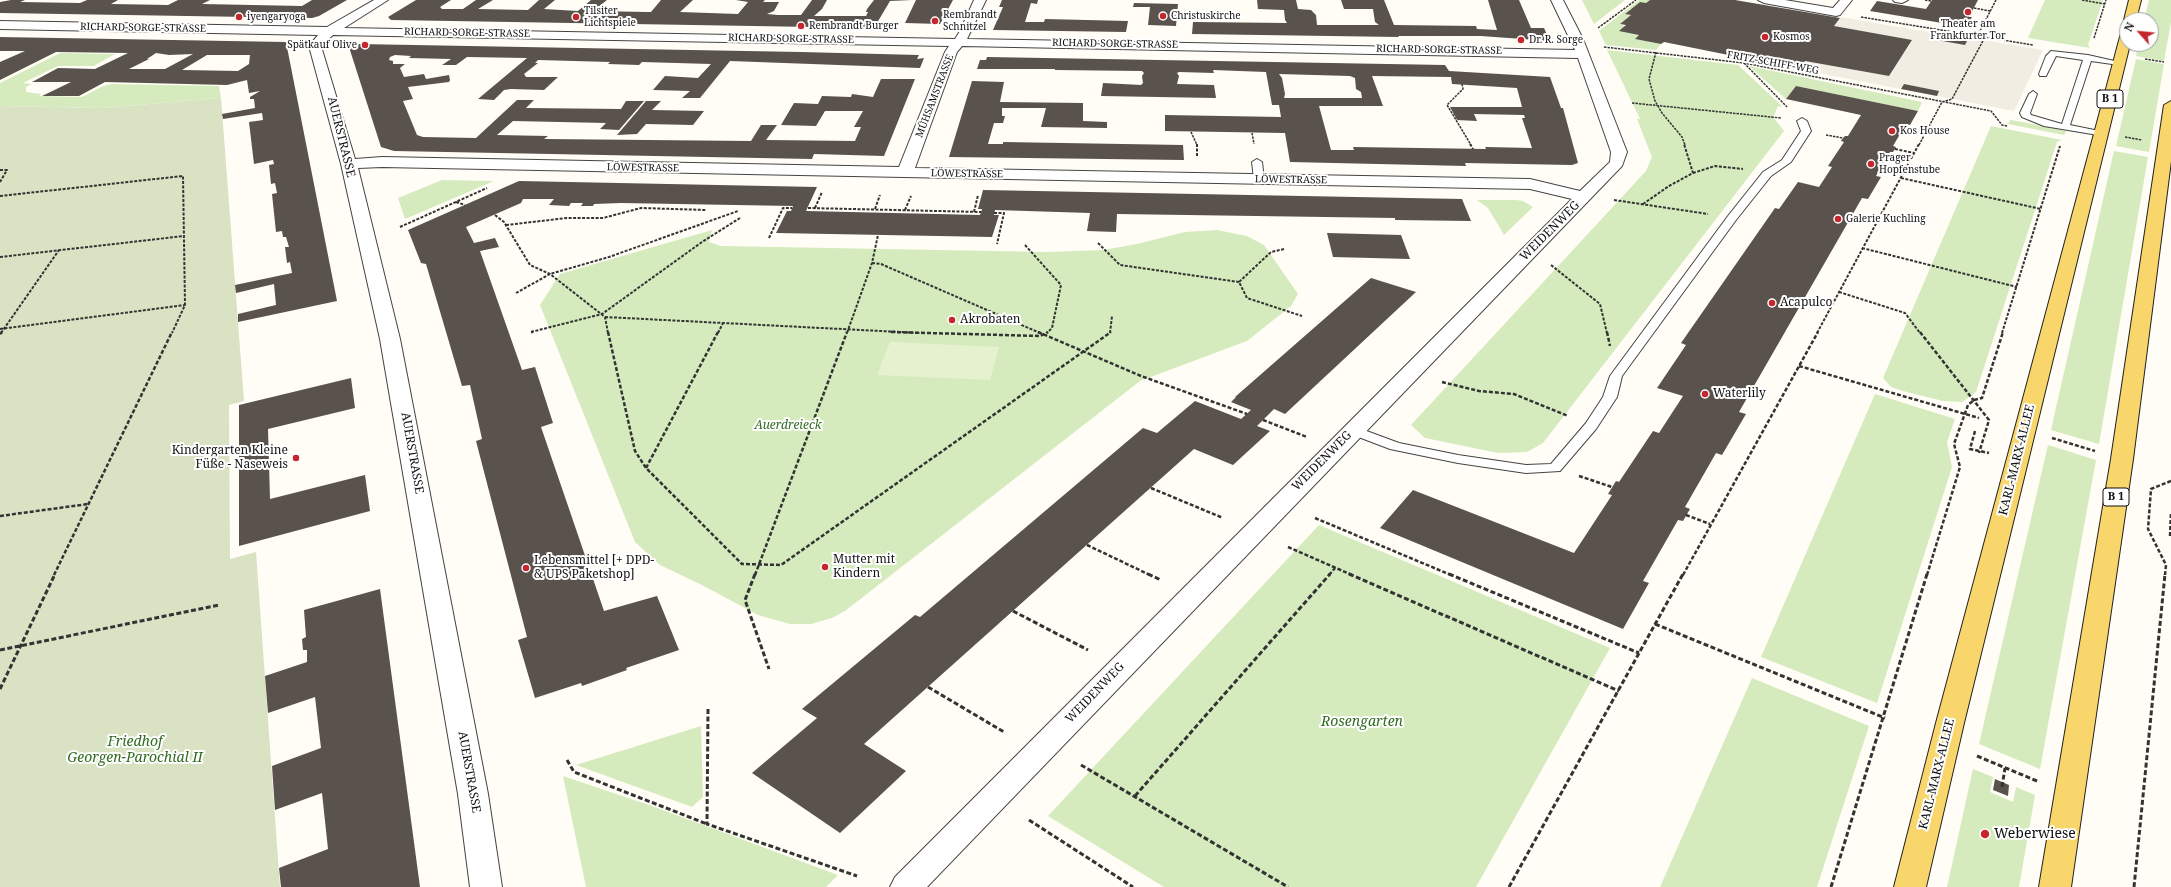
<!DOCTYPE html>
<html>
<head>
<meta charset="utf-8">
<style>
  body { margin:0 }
  #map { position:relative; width:2171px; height:887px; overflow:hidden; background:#fffdf5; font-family:"Noto Serif",serif }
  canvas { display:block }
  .north { position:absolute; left:2119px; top:12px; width:40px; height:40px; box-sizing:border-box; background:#fff; border:1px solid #a0a0a0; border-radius:50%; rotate:297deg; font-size:11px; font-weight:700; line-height:16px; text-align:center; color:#111 }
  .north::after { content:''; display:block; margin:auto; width:14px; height:18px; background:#c4262e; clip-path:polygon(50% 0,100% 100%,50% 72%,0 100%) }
</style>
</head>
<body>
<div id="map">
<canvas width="2171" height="887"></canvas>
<div class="north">N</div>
</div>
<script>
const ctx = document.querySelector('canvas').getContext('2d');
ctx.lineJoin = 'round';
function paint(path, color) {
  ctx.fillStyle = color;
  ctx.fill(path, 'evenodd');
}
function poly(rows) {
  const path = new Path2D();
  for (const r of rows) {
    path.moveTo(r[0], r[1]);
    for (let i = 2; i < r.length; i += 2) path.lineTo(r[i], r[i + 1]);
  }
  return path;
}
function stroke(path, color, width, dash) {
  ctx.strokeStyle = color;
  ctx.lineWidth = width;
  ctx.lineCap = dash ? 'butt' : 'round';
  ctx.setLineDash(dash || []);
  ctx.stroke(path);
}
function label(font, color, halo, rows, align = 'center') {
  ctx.font = font + ' "Noto Serif",serif';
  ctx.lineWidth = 4;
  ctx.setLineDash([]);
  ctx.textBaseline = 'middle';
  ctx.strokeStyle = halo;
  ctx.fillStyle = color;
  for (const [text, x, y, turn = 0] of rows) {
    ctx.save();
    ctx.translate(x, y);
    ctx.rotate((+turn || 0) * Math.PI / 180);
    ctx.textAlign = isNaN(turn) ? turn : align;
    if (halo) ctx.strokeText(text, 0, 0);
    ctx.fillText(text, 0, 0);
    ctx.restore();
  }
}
paint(poly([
  [1582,0,1625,0,1594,24],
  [1639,0,1650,0,1646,3,1640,2,1625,14,1631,15,1620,24,1639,35,1635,39,1661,44,1656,50,1606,45,1599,31],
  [2045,0,2103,0,2088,45,2090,48,2028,38],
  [2149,0,2171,0,2171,22,2164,61,2136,56,2139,44,2151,44,2151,20,2144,20],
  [1607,50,1738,65,1783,107,1778,106,1773,117,1784,131,1543,443,1527,452,1498,453,1425,438,1411,425,1646,171,1652,157,1637,119,1640,119],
  [60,53,115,54,94,66,58,66,23,83,32,84,26,87,26,92,41,94,39,96,82,97,103,86,112,84,219,86,221,98,102,108,0,106,0,83],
  [2136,59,2164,64,2149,152,2116,146],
  [1749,66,1922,102,1918,111,1796,86,1786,99],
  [2010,120,2023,122,2066,131,2064,135,2008,124],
  [1991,126,2062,140,2057,142,1976,392,1962,402,1943,401,1903,391,1891,387,1883,378],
  [2114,151,2148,157,2099,444,2051,430],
  [442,180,494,181,405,219,398,198],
  [1477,200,1516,200,1523,201,1533,207,1504,235,1488,208],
  [712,230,709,242,721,246,1048,252,1103,250,1137,244,1185,232,1217,230,1247,236,1264,245,1298,294,1291,306,1247,341,1140,381,845,611,832,618,811,624,790,624,758,615,702,585,660,565,635,542,540,305,560,274],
  [1875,394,1955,419,1947,442,1952,467,1877,703,1761,657],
  [2048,445,2096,460,2040,769,1979,744],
  [1319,525,1610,648,1476,887,1164,887,1048,816],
  [1752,678,1869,726,1817,887,1660,887],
  [701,726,703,797,692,807,576,765],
  [1973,769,1993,777,1990,792,2013,802,2016,787,2035,795,2019,887,1947,887],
  [563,776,652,806,838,875,826,887,586,887]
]), '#d5ebbd');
paint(poly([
  [221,98,244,401,229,405,230,559,256,552,280,887,0,887,0,106,102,108]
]), '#d9e3c4');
paint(poly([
  [890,342,999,347,990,380,877,375]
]), '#e6f2cf');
paint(poly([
  [1841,17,1928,32,1940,33,2043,50,2014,111,1798,69,1805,61,1889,76,1912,41,1834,26]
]), '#f1ede2');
paint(poly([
  [11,0,25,0,20,2,80,3,87,0,118,0,111,4,168,5,178,0,210,0,202,4,302,6,312,0,347,0,319,16,312,18,0,13,0,2],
  [416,0,451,0,440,7,442,9,463,9,476,0,493,0,478,9,528,10,539,0,555,0,544,9,578,11,591,0,607,0,593,11,647,12,651,12,661,0,693,0,680,12,738,14,748,2,736,0,765,0,763,2,779,2,774,11,767,14,778,15,801,15,812,0,827,0,822,9,814,16,866,16,868,12,866,12,867,9,874,0,912,0,890,1,874,28,391,20,388,17],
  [916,0,953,0,940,24,905,23],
  [1002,0,1038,0,1037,4,1031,3,1025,22,1044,22,1045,19,1128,21,1126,32,993,30,1003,7,999,7],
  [1257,0,1296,0,1298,9,1311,10,1316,15,1317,25,1379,25,1375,22,1373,9,1344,9,1341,0,1384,0,1394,25,1476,26,1477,29,1497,30,1488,0,1519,0,1531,28,1544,28,1550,41,1481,36,1398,36,1399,37,1192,34,1193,22,1287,23,1285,20,1284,10,1258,9],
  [1650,0,1735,0,1840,18,1834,26,1912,40,1889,76,1805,61,1798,69,1664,42,1661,44,1635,39,1639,35,1619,31,1626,25,1620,24,1631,15,1625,14,1640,2,1646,3],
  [1932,0,1978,0,1969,17,1972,17,1966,27,1870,11,1877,1,1926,9],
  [1134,3,1178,4,1176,26,1148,25,1150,7,1133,7],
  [1934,35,1967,41,1965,45,1931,39],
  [0,37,286,42,337,301,238,322,238,314,276,305,274,284,236,293,235,285,292,273,290,262,287,263,285,247,289,247,286,237,283,237,282,231,276,232,272,194,277,193,275,183,271,184,269,165,274,164,273,160,254,164,249,122,263,120,262,113,223,119,222,114,255,108,254,99,250,99,250,97,260,91,249,93,247,80,227,85,105,82,79,96,42,96,71,82,32,82,58,68,95,69,128,53,56,52,0,80,0,62,25,51,0,51],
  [156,53,169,55,193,54,165,69,129,69,149,59,147,59],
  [207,55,250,55,249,64,238,71,182,70],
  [358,44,801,52,919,55,917,59,924,58,920,68,730,61,700,98,682,98,690,91,653,90,665,76,698,78,711,64,642,62,639,65,608,64,610,62,538,60,535,63,538,63,524,74,526,77,558,77,544,90,511,89,504,90,494,100,478,99,527,58,467,57,456,65,442,65,451,59,409,58,411,56,395,55,390,57,389,60,393,61,393,64,405,64,400,68,404,77,424,74,426,79,449,75,450,80,449,82,408,87,413,99,403,101,417,135,423,137,476,138,517,100,534,100,526,108,621,109,626,101,644,101,619,130,600,129,606,123,513,121,497,135,548,136,544,139,751,141,761,125,777,125,766,140,855,141,861,127,854,127,863,111,825,111,816,126,781,125,794,103,818,104,822,96,851,97,852,94,873,97,881,79,915,79,884,156,814,154,812,159,394,151,381,147,349,47],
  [987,57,1445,65,1449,71,1550,77,1561,108,1563,108,1578,163,1572,165,1465,163,1466,166,1290,162,1285,133,1165,131,1165,115,1281,117,1279,105,1272,105,1266,72,1213,70,1214,73,1179,72,1177,73,1179,76,1177,84,1214,85,1216,98,1101,96,1103,83,1141,85,1143,83,1142,76,1144,73,1142,71,1055,70,1055,69,977,69,980,60,986,60],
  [1279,74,1350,76,1355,78,1356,89,1361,92,1362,98,1284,98,1285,94,1282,78],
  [1372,76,1451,77,1452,84,1517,88,1522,107,1450,107,1457,120,1477,121,1474,114,1524,115,1525,118,1522,118,1532,148,1485,147,1486,149,1353,147,1354,150,1331,150,1319,106,1383,106],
  [972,81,1004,82,1000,102,1083,103,1083,121,1107,122,1107,128,1041,127,1046,108,1002,108,1002,116,1005,116,1003,123,994,123,988,144,1003,144,1003,142,1183,145,1184,160,949,157],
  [1904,84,1939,91,1937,96,1901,89],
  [1796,86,1918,111,1910,125,1906,124,1893,146,1896,147,1895,149,1893,152,1890,152,1876,176,1881,177,1868,199,1862,198,1739,412,1746,414,1722,455,1716,453,1685,507,1690,509,1683,521,1678,520,1643,581,1649,583,1623,629,1380,528,1413,490,1574,553,1612,495,1608,494,1616,481,1619,482,1653,431,1659,433,1683,396,1657,388,1686,345,1681,343,1775,208,1779,209,1798,182,1819,187,1832,167,1828,166,1844,142,1841,141,1843,138,1845,136,1848,136,1861,115,1786,99],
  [646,101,661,101,652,110,704,111,693,125,646,124,637,134,617,135],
  [519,181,817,187,806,211,980,215,982,209,978,209,983,190,1462,199,1471,221,1395,220,1395,218,1117,214,1116,232,1087,231,1090,213,995,210,994,215,999,215,992,237,776,233,787,211,791,211,793,206,621,203,594,204,593,206,581,206,583,203,571,203,569,206,549,205,554,199,523,199,521,203,466,227,474,243,495,238,499,247,480,251,522,370,535,367,553,423,541,427,604,611,657,596,679,650,626,668,627,670,582,686,581,683,535,698,518,640,527,637,476,441,482,439,470,385,462,386,426,264,421,263,408,230],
  [1327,233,1401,235,1410,259,1333,257],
  [1371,278,1416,292,1285,414,1274,409,1257,426,1270,431,1233,465,1194,449,864,744,906,771,840,833,752,773,817,718,802,709,915,615,920,617,1143,428,1157,433,1195,401,1241,419,1251,410,1231,402,1236,397,1235,397],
  [351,378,355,408,268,429,270,499,365,475,370,511,239,546,239,405],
  [380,589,420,887,281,887,279,868,328,849,322,793,275,810,272,766,321,748,315,697,268,713,265,676,307,662,307,650,303,650,302,639,306,637,304,610],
  [1995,779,2009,785,2008,796,1993,790]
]), '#5a524d');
const lane = poly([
  [2051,51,2088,55,2123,63,2119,65,2091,61,2070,125,2104,132,2104,136,2044,126,2022,117,2020,113,2029,94,2033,91,2037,94,2030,113,2031,115,2062,124,2083,60,2056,56,2046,76,2040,76,2039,74,2046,56,2051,51],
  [1802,118,1807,121,1811,131,1791,162,1771,176,1736,220,1622,376,1617,397,1596,429,1560,471,1526,473,1458,463,1390,449,1348,433,1346,430,1353,426,1399,443,1458,455,1526,465,1551,464,1586,423,1603,397,1610,376,1728,216,1763,172,1782,160,1801,131,1797,121,1802,118],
  [1257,159,1262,162,1264,179,1259,182,1254,179,1252,162,1257,159]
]);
const street = poly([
  [374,0,388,0,344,28,955,39,960,31,974,0,986,0,967,39,1575,50,1551,0,1563,0,1583,39,1627,152,1622,166,927,887,890,887,895,877,1572,199,1530,189,382,167,358,168,400,339,488,794,502,887,470,887,458,794,380,339,341,164,309,46,318,35,0,29,0,21,327,27,374,0],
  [333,35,949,46,945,52,899,167,382,157,355,159,321,46,333,35],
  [962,46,1578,58,1611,152,1610,162,1580,191,1530,179,915,168,957,52,962,46],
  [1758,0,1785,0,1833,8,1840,0,1852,0,1840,15,1836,16,1764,3,1758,0],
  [1893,0,1908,0,1902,3,1895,2,1893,0]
]);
const primary = poly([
  [2129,0,2141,0,2136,20,2127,20,2127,23,2124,20,2129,0],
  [2127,29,2127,44,2130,44,1964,723,1926,887,1894,887,1936,723,2121,33,2127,29],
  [2171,101,2171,161,2133,459,2071,887,2039,887,2111,459,2164,105,2171,101]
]);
stroke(lane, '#444', 2);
stroke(street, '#444', 2);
stroke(primary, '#222', 2);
stroke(poly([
  [1925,0,1931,1],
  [2082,0,2105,4],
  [1974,8,1990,11],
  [1861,17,2033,45],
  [1598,28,1636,0],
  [2094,38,2106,0],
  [1604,47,1744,63,1991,111,2002,125,2007,126],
  [1656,52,1649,79,1655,101,1662,113,1682,137,1685,145],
  [2145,59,2164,62],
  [1744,63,1787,107],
  [1462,84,1463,89,1447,105,1471,145],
  [1632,103,1781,118],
  [1191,132,1197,145],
  [1252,133,1254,144],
  [1826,135,1843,138],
  [2125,137,2142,140],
  [1919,145,1942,102,1952,99,1985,37,1979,33,1996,0]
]), '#333', 1.5, [2.5, 1]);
stroke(poly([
  [1197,144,1197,156],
  [1470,144,1473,149],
  [1895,149,1914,153],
  [0,170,7,170,0,182],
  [1693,173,1715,166,1743,169],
  [1901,178,2041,209],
  [0,196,183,176,185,305,172,333],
  [1614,200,1708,214],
  [456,202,465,205],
  [1643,204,1669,186,1693,173,1684,144],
  [808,208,981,212],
  [815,208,822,192],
  [875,209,880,195],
  [905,210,911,196],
  [974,212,978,195],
  [994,213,1004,213,997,244],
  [495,215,504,222,530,265,550,274,605,317,608,333],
  [506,225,567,218,603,218,641,208,706,210],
  [400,227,487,188],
  [769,238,783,208,792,208],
  [1098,243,1120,265,1239,282],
  [1025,245,1061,285,1052,328,1047,333],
  [1862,248,2017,287],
  [1284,249,1271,252,1239,282,1247,298,1302,316],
  [0,257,184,236],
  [872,263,881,264,1040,333],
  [1551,265,1600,304,1607,333],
  [1839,292,1905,313,1920,333],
  [516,293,550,274,609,257,738,211],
  [605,317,920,333],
  [0,329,185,305],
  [531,332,602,314,702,242,740,218],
  [1,333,59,250],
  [718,333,723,323],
  [847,333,872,263,878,235],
  [1110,333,1112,316],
  [1817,333,1919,144],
  [2002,333,2060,146]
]), '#333', 2, [3, 1.5]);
stroke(poly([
  [531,332,533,332],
  [608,332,635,451,646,468,742,564,781,565,1111,332],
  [891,332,1040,336,1048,332],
  [1038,332,1141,376,1247,414],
  [1607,332,1610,346],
  [1920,332,1989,420,1979,453],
  [0,334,2,332],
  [1799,366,1979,418],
  [1442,382,1479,391,1514,394,1568,416],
  [1263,420,1307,437],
  [1975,431,1970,449,1989,453],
  [2052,438,2095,451],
  [646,468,718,332],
  [1579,476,1612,487],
  [1151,488,1223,518],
  [1686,515,1710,524],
  [0,516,88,504],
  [1315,518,1451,575],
  [2170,536,2171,512],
  [1087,545,1150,575],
  [1288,547,1352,575],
  [54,575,172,332],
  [755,575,847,332],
  [1329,575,1335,568],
  [1683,575,1818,332],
  [1927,575,1960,467,1954,444,1968,405,1974,400,1982,398,2003,332],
  [2165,575,2166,565,2148,529,2151,489,2171,481]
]), '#333', 2.5, [4, 2]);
stroke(poly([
  [755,574,745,600,769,669],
  [1148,574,1161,580],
  [1349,574,1619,691],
  [1449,574,1639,653],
  [1013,611,1088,650],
  [1655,624,1885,718],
  [0,650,219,605],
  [928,687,1004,732],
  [0,689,55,574],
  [708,709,707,824,857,876],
  [1977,756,2037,781],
  [567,760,574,772,707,824],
  [1081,765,1288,887],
  [2002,787,2005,768],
  [1135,796,1330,574],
  [1029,820,1133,887],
  [1509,887,1683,574],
  [1831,887,1927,574],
  [2134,887,2165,574]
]), '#333', 3, [5, 2.5]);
paint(lane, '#fff');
paint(street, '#fff');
paint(primary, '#f9d66b');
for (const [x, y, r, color] of [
  [1968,12,4,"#c4262e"],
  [1163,16,4,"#c4262e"],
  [239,17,4,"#c4262e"],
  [576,17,4,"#c4262e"],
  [935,21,4,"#c4262e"],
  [801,26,4,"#c4262e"],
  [1765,37,4,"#c4262e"],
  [1521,40,4,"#c4262e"],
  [365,45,4,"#c4262e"],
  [1892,131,4,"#c4262e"],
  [1871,164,4,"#c4262e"],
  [1838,219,4,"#c4262e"],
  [1772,303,4,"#c4262e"],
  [952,320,4,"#c4262e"],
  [1705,394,4,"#c4262e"],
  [296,458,4,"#c4262e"],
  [825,567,4,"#c4262e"],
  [526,568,4,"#c4262e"],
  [1985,834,5,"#c4262e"]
]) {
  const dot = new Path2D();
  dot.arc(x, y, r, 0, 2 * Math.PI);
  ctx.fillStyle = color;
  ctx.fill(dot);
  stroke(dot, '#fff', 1.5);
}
label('10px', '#111', '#fff', [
  ["Tilsiter",584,11],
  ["Lichtspiele",584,23],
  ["Rembrandt",943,15],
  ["Schnitzel",943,27],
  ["Christuskirche",1171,16],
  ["iyengaryoga",247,17],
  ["Theater am",1968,24,"center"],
  ["Frankfurter Tor",1968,36,"center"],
  ["Rembrandt Burger",809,26],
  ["Kosmos",1773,37],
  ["Dr. R. Sorge",1529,40],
  ["Spätkauf Olive",357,45,"right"],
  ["Kos House",1900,131],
  ["Prager",1879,158],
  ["Hopfenstube",1879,170],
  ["Galerie Kuchling",1846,219]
], 'left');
label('10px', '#111', '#fff', [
  ["RICHARD-SORGE-STRASSE",143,28,1],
  ["RICHARD-SORGE-STRASSE",467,33,1],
  ["RICHARD-SORGE-STRASSE",791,39,1],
  ["RICHARD-SORGE-STRASSE",1115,44,1],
  ["RICHARD-SORGE-STRASSE",1439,50,1],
  ["FRITZ-SCHIFF-WEG",1773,63,10],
  ["MÜHSAMSTRASSE",935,96,-69],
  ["LÖWESTRASSE",643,168,1],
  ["LÖWESTRASSE",967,174,1],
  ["LÖWESTRASSE",1291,180,1]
]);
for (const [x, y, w] of [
  [2110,99,26],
  [2116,497,26]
]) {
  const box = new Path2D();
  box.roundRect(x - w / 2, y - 9, w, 18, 3);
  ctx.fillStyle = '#fff';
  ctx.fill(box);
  stroke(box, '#111', 1);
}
label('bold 11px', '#111', null, [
  ["B 1",2110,99],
  ["B 1",2116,497]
]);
label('12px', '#111', '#fff', [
  ["AUERSTRASSE",341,137,76],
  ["WEIDENWEG",1550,231,-45],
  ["AUERSTRASSE",412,453,80],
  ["KARL-MARX-ALLEE",2017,460,-76],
  ["WEIDENWEG",1322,461,-45],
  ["WEIDENWEG",1095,693,-46],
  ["AUERSTRASSE",469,772,80],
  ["KARL-MARX-ALLEE",1937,774,-76]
]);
label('12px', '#111', '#fff', [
  ["Acapulco",1780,303],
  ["Akrobaten",960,320],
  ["Waterlily",1713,394],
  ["Kindergarten Kleine",288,451,"right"],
  ["Füße - Naseweis",288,465,"right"],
  ["Mutter mit",833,560],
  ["Kindern",833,574],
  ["Lebensmittel [+ DPD-",534,561],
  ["& UPS Paketshop]",534,575]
], 'left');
label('italic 12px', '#2f6b1f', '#fff', [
  ["Auerdreieck",788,426]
]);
label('italic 14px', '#2f6b1f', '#fff', [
  ["Rosengarten",1362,722],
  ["Friedhof",135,742],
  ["Georgen-Parochial II",135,758]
]);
label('14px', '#111', '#fff', [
  ["Weberwiese",1994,834]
], 'left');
</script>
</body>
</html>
